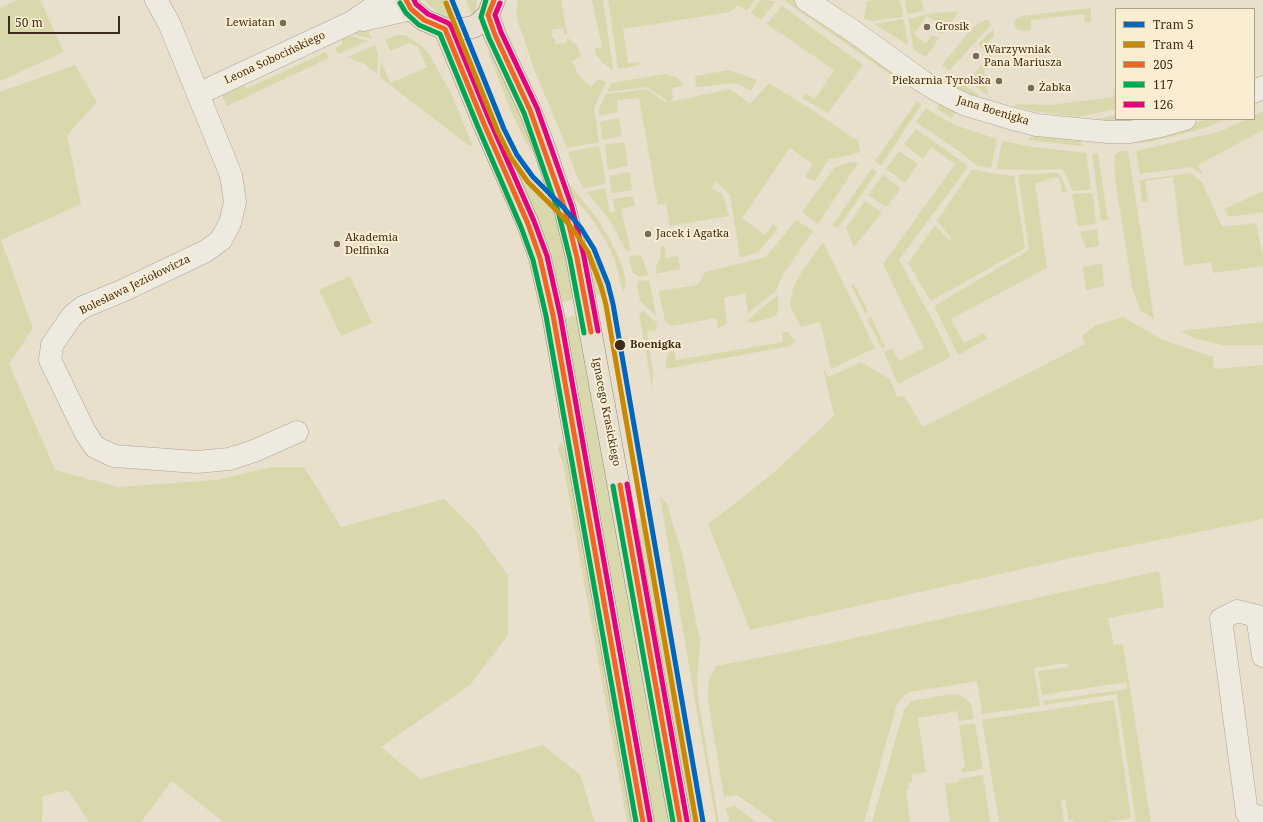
<!DOCTYPE html>
<html>
<head>
<meta charset="utf-8">
<style>
  body { margin:0 }
  #map { position:relative; width:1263px; height:822px; overflow:hidden; background:#e8dfcc; font-family:"Noto Serif",serif }
  canvas { display:block }
  .legend { position:absolute; left:1115px; top:8px; width:140px; height:112px; box-sizing:border-box; background:#f9eed2; border:1px solid #aea089; margin:0; padding:5px 7px; list-style:none; font-size:12px; color:#3d2c1c }
  .legend li { display:flex; align-items:center; gap:8px; height:20px }
  .legend b { width:20px; border:1px solid #aea089 }
  .scale { position:absolute; left:8px; top:16px; width:112px; height:18px; box-sizing:border-box; border:2px solid #3d2c1c; border-top:0; padding-left:5px; font-size:12px; line-height:14px; white-space:nowrap; color:#3d2c1c; -webkit-text-stroke:3px #f9eed2; paint-order:stroke }
</style>
</head>
<body>
<div id="map">
<canvas width="1263" height="822"></canvas>
<ul class="legend">
<li><b style="height:5px;background:#0065bd"></b>Tram 5</li>
<li><b style="height:5px;background:#c88807"></b>Tram 4</li>
<li><b style="height:5px;background:#f26522"></b>205</li>
<li><b style="height:5px;background:#00a651"></b>117</li>
<li><b style="height:5px;background:#e5007d"></b>126</li>
</ul>
<div class="scale">50 m</div>
</div>
<script>
const ctx = document.querySelector('canvas').getContext('2d');
ctx.lineJoin = 'round';
function paint(path, color) {
  ctx.fillStyle = color;
  ctx.fill(path, 'evenodd');
}
function poly(rows) {
  const path = new Path2D();
  for (const r of rows) {
    path.moveTo(r[0], r[1]);
    for (let i = 2; i < r.length; i += 2) path.lineTo(r[i], r[i + 1]);
  }
  return path;
}
function stroke(path, color, width, dash) {
  ctx.strokeStyle = color;
  ctx.lineWidth = width;
  ctx.lineCap = dash ? 'butt' : 'round';
  ctx.setLineDash(dash || []);
  ctx.stroke(path);
}
function label(font, color, halo, rows, align = 'center') {
  ctx.font = font + ' "Noto Serif",serif';
  ctx.lineWidth = 4;
  ctx.setLineDash([]);
  ctx.textBaseline = 'middle';
  ctx.strokeStyle = halo;
  ctx.fillStyle = color;
  for (const [text, x, y, turn = 0] of rows) {
    ctx.save();
    ctx.translate(x, y);
    ctx.rotate((+turn || 0) * Math.PI / 180);
    ctx.textAlign = isNaN(turn) ? turn : align;
    if (halo) ctx.strokeText(text, 0, 0);
    ctx.fillText(text, 0, 0);
    ctx.restore();
  }
}
paint(poly([
  [17,0,40,0,64,52,0,81,0,8],
  [425,0,448,0,456,20,446,18,438,13,429,5],
  [466,0,477,0,476,15,473,17],
  [518,0,561,0,567,34,565,35,563,28,551,30,552,37,554,37,556,44,566,43,568,38,577,45,581,56,580,57,572,61,578,74,591,87,598,79,606,82,594,108,599,142,567,148,534,69,518,22,516,12],
  [592,0,603,0,613,68,612,70,603,63,596,55,595,48,602,47],
  [608,0,754,0,747,11,738,5,730,12,623,29,628,63,636,62,644,64,619,69,618,68],
  [760,0,776,1,761,20,751,13],
  [786,0,793,0,800,4,907,82,905,85,785,1],
  [874,0,900,0,903,14,902,17,871,21,864,18,867,1],
  [905,0,921,0,924,11,909,14,907,13],
  [782,6,863,65,828,113,802,98,805,93,815,99,834,70,767,24],
  [1090,8,1091,11,1091,21,1085,23,1084,14,1031,20,1031,30,1025,31,1018,30,1015,27,1014,21,1022,16],
  [957,11,957,15,942,34,935,30,940,24,927,16,914,34,926,43,932,35,939,38,926,57,914,50,908,19,933,13],
  [903,19,904,21,908,45,874,24],
  [985,20,988,20,991,25,949,71,942,65,968,33,975,26],
  [367,28,372,39,371,39,347,32],
  [993,29,994,36,989,41,991,62,986,62,987,68,984,70,988,94,986,94,968,81,989,56,978,44],
  [344,34,368,41,338,54,335,48,342,44,341,37],
  [396,35,403,35,407,36,422,46,429,54,452,95,473,147,468,145,380,77,381,61,390,83,430,66,426,66,418,47,409,43,390,51,385,40],
  [375,45,378,54,377,74,364,64,347,57],
  [494,50,541,164,525,141,511,111,488,52],
  [326,52,329,58,227,106,220,91,238,82,248,88],
  [472,59,501,132,513,156,529,179,557,207,577,299,559,303,467,61],
  [75,65,97,102,67,135,81,204,1,240,33,328,9,364,55,470,118,487,216,480,272,467,304,467,341,527,444,499,477,532,508,575,508,635,470,685,381,747,420,779,543,745,580,775,595,822,223,822,172,781,141,822,89,822,68,790,43,796,42,822,0,822,0,92],
  [729,70,757,80,751,91,736,83,696,87,695,76],
  [665,74,676,77,684,84,682,86,672,88,673,98,670,102,730,89,750,104,769,83,809,108,858,141,860,152,851,155,829,159,815,181,805,177,813,164,790,148,742,218,765,235,773,224,778,229,758,252,740,258,730,195,716,182,712,188,723,195,729,216,670,226,666,204,658,205,639,98,617,100,618,112,599,116,599,109,606,94,646,89,666,102,669,102,647,87,607,92,612,83],
  [951,77,980,96,969,97,944,84,948,78],
  [1114,92,1116,92,1116,109,1079,117,1040,112,1016,107,1014,104,1049,105,1114,97],
  [917,101,921,105,881,166,875,161],
  [941,102,957,109,952,118,937,109],
  [926,108,943,119,958,126,997,139,991,168,976,165,959,151,916,122],
  [1263,111,1263,130,1198,165,1203,175,1191,167,1140,174,1136,151,1221,131,1247,119,1254,119,1254,116],
  [1116,115,1116,119,1129,119,1129,123,1087,121],
  [619,118,622,136,603,140,600,122],
  [1210,119,1227,119,1205,128,1149,142,1134,143,1133,138],
  [916,129,967,165,967,168,899,260,933,321,951,357,898,384,884,352,892,348,899,361,924,348,883,264,955,164,931,147,923,159,904,144],
  [1034,133,1079,137,1083,146,1028,140],
  [1002,141,1034,147,1086,153,1091,189,1075,191,1072,190,1064,171,1062,169,1031,170,997,169],
  [624,142,628,166,608,170,605,145],
  [599,146,606,181,604,184,584,188,578,179,568,152],
  [899,151,918,164,905,183,886,169],
  [1128,151,1140,226,1154,319,1140,310,1132,287,1115,178,1114,156,1118,152],
  [1092,154,1098,154,1108,220,1101,221],
  [850,162,858,163,818,224,802,212,834,168],
  [872,168,877,172,838,228,832,226],
  [972,169,995,174,1014,176,1025,248,931,301,908,263,935,225,950,241,951,238,937,221],
  [629,172,632,190,612,193,609,176],
  [1051,173,1058,173,1061,177,1068,192,1062,193,1059,177,1047,179,1047,181,1035,183,1047,268,951,319,964,343,984,333,987,339,958,355,934,306,1029,250,1018,175],
  [1191,173,1202,182,1222,227,1256,223,1263,255,1263,266,1213,273,1211,262,1184,266,1173,177,1145,181,1148,202,1142,202,1140,180],
  [883,175,901,189,886,207,868,195],
  [567,181,597,218,610,240,621,263,625,277,626,286,624,290,623,291,615,261,608,245,594,222,584,209,568,192],
  [605,188,610,213,615,211,613,199,633,196,635,206,621,209,631,251,625,249,611,222,587,192],
  [1263,191,1263,212,1229,217,1224,209],
  [1091,193,1093,195,1096,224,1078,226,1072,194],
  [865,201,882,213,854,247,846,228],
  [796,220,813,231,782,276,776,291,748,313,745,293,724,298,727,323,718,329,716,318,671,326,665,321,659,291,698,285,705,272,766,257],
  [1097,229,1099,246,1086,248,1080,232],
  [583,239,598,266,607,294,592,296],
  [823,242,875,348,831,369,820,322,801,327,790,306,793,288,801,273],
  [662,245,664,245,666,258,678,256,680,269,655,274,656,267,661,256,660,249],
  [641,255,648,275,639,277,633,273,629,260,631,256],
  [1102,263,1104,286,1086,290,1083,267],
  [350,276,372,323,341,336,319,290],
  [649,280,656,316,640,301,637,286,639,281],
  [854,284,868,312,865,313,851,285],
  [778,295,778,312,774,317,752,323,746,321],
  [644,311,657,323,656,330,647,331,653,372,652,388,639,313],
  [580,315,672,822,652,822,562,318],
  [871,317,885,347,882,348,867,319],
  [1123,317,1163,340,1213,357,1214,369,1263,365,1263,519,1089,554,750,630,708,524,770,476,834,416,823,368,829,377,861,362,890,379,897,397,904,396,923,427,1085,344,1082,336,1096,325],
  [1263,322,1263,345,1223,345,1193,338,1181,331],
  [782,332,788,332,796,342,790,346,666,369,666,357,669,353,674,350,676,360,783,342],
  [561,441,570,463,634,822,627,822,563,464,558,450],
  [660,497,668,504,671,519,682,553,700,640,697,685,699,705,719,822,716,822],
  [646,518,699,822,690,822,636,519],
  [1159,571,1164,607,1108,618,1114,645,1123,644,1151,822,1136,822,1117,694,1044,705,1043,701,1127,689,1127,682,1042,695,1038,671,1068,667,1067,663,1034,668,1040,706,982,714,977,681,910,692,905,695,897,704,864,822,775,822,737,795,724,797,708,702,709,679,716,666,818,646],
  [950,694,960,695,971,704,974,719,959,721,957,711,918,718,926,772,912,774,912,781,908,783,909,789,906,789,910,822,872,822,904,710,912,701],
  [1114,700,1131,818,1107,822,1073,822,1073,820,1069,821,1065,799,1061,800,1064,822,999,822,982,720],
  [975,723,983,769,962,773,962,768,965,767,959,726],
  [983,775,990,822,950,822,945,784,959,782,959,779],
  [735,806,756,822,729,822,726,808]
]), '#d9d8ad');
const minor = poly([
  [156,0,169,23,231,175,235,202,230,223,221,240,206,251,122,291,83,307,72,316,52,345,50,360,85,432,95,447,114,456,197,462,229,459,254,451,297,432],
  [806,0,853,31,922,81,938,91,966,105,1010,118,1037,125,1108,132,1130,132,1161,126,1185,119],
  [363,20,411,9],
  [1254,92,1263,87],
  [198,94,352,22,384,0],
  [1263,656,1257,616,1237,611,1221,619,1247,813,1263,818]
]);
const major = poly([
  [406,0,411,9,424,20,445,29,456,30,473,27,480,23,488,15,494,0],
  [488,15,495,35,530,110,543,144,565,209,577,258,680,822],
  [445,29,484,124,528,224,540,258,553,315,643,822]
]);
stroke(minor, '#ada496', 23);
stroke(major, '#92897c', 23);
stroke(minor, '#efeadf', 22);
stroke(major, '#e7e0cf', 22);
stroke(poly([
  [406,0,411,9,424,20,445,29,484,124,528,224,540,258,553,315,643,822],
  [494,0,488,15,495,35,530,110,565,209,577,258,591,332],
  [620,485,680,822]
]), '#f26522', 5);
stroke(poly([
  [486,0,481,17,489,38,524,113,558,211,570,259,584,333],
  [400,3,406,13,419,25,440,34,478,127,521,227,533,260,546,316,636,822],
  [613,486,673,822]
]), '#00a651', 5);
stroke(poly([
  [414,0,416,4,428,14,448,23,451,26,490,121,534,221,547,256,560,314,650,821],
  [500,3,495,15,501,32,537,108,572,207,584,257,598,331],
  [627,484,687,821]
]), '#e5007d', 5);
stroke(poly([
  [452,0,504,129,517,155,533,177,565,209,581,228,594,249,608,284,613,304,703,822]
]), '#0065bd', 5);
stroke(poly([
  [446,3,498,132,511,158,528,182,560,214,575,232,588,252,601,286,606,305,696,822]
]), '#c88807', 5);
for (const [x, y, r, color] of [
  [283,23,4,"#796b5a"],
  [927,27,4,"#796b5a"],
  [976,56,4,"#796b5a"],
  [999,81,4,"#796b5a"],
  [1031,88,4,"#796b5a"],
  [648,234,4,"#796b5a"],
  [337,244,4,"#796b5a"],
  [620,345,6,"#3d2c1c"]
]) {
  const dot = new Path2D();
  dot.arc(x, y, r, 0, 2 * Math.PI);
  ctx.fillStyle = color;
  ctx.fill(dot);
  stroke(dot, '#f9eed2', 1.5);
}
label('11px', '#3d2c1c', '#f9eed2', [
  ["Lewiatan",275,23,"right"],
  ["Grosik",935,27],
  ["Warzywniak",984,50],
  ["Pana Mariusza",984,63],
  ["Piekarnia Tyrolska",991,81,"right"],
  ["Żabka",1039,88],
  ["Jacek i Agatka",656,234],
  ["Akademia",345,238],
  ["Delfinka",345,251]
], 'left');
label('11px', '#3d2c1c', '#f9eed2', [
  ["Leona Sobocińskiego",275,58,-25],
  ["Jana Boenigka",993,111,17],
  ["Bolesława Jeziołowicza",135,285,-26],
  ["Ignacego Krasickiego",606,412,79]
]);
label('bold 11px', '#3d2c1c', '#f9eed2', [
  ["Boenigka",630,345]
], 'left');
</script>
</body>
</html>
